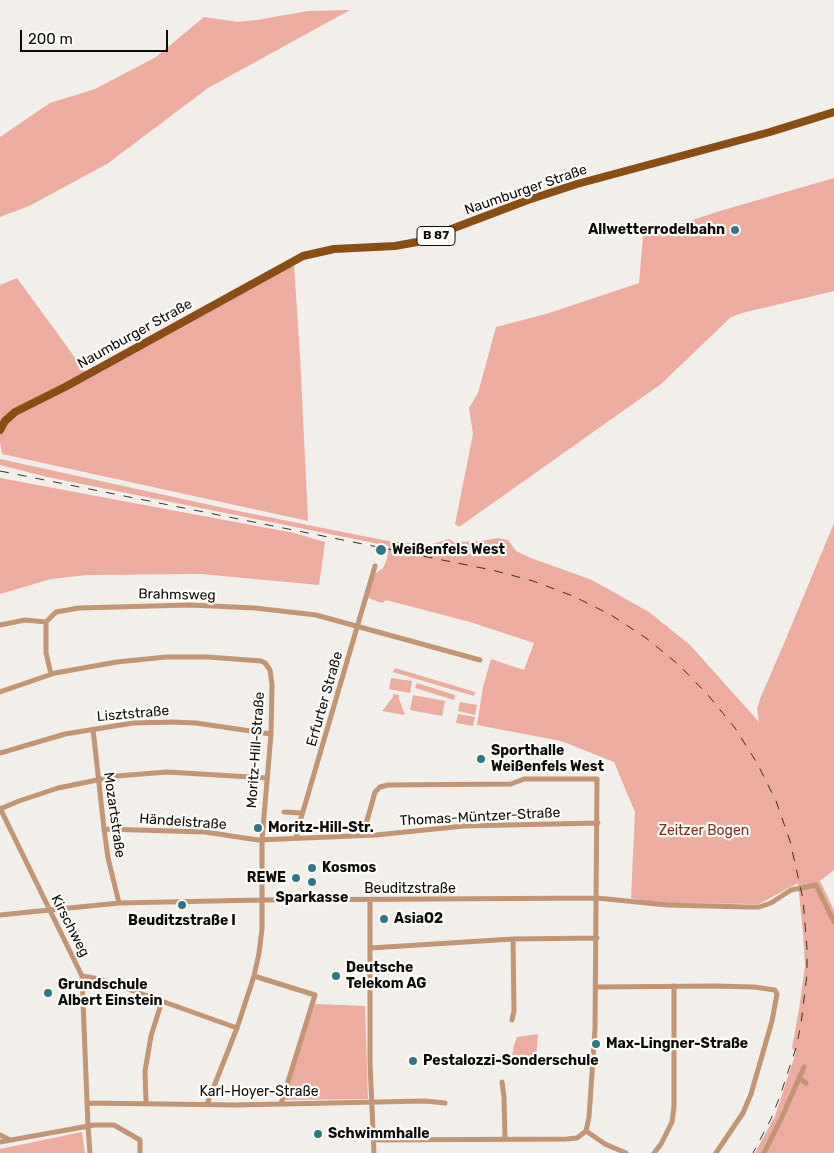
<!DOCTYPE html>
<html>
<head>
<meta charset="utf-8">
<style>
  body { margin:0 }
  #map { position:relative; width:834px; height:1153px; overflow:hidden; background:#f2efea; font-family:Rubik,sans-serif }
  canvas { display:block }
  .scale { position:absolute; left:20px; top:30px; width:148px; height:22px; box-sizing:border-box; border:2px solid #0d0c0a; border-top:0; padding-left:6px; font-size:15px; line-height:18px; white-space:nowrap; color:#0d0c0a; -webkit-text-stroke:4px #fffdf9; paint-order:stroke }
</style>
</head>
<body>
<div id="map">
<canvas width="834" height="1153"></canvas>
<div class="scale">200 m</div>
</div>
<script>
const ctx = document.querySelector('canvas').getContext('2d');
ctx.lineJoin = 'round';
function paint(path, color) {
  ctx.fillStyle = color;
  ctx.fill(path, 'evenodd');
}
function poly(rows) {
  const path = new Path2D();
  for (const r of rows) {
    path.moveTo(r[0], r[1]);
    for (let i = 2; i < r.length; i += 2) path.lineTo(r[i], r[i + 1]);
  }
  return path;
}
function stroke(path, color, width, dash) {
  ctx.strokeStyle = color;
  ctx.lineWidth = width;
  ctx.lineCap = dash ? 'butt' : 'round';
  ctx.setLineDash(dash || []);
  ctx.stroke(path);
}
function label(font, color, halo, rows, align = 'center') {
  ctx.font = font + ' Rubik,sans-serif';
  ctx.lineWidth = 4.5;
  ctx.setLineDash([]);
  ctx.textBaseline = 'middle';
  ctx.strokeStyle = halo;
  ctx.fillStyle = color;
  for (const [text, x, y, turn = 0] of rows) {
    ctx.save();
    ctx.translate(x, y);
    ctx.rotate((+turn || 0) * Math.PI / 180);
    ctx.textAlign = isNaN(turn) ? turn : align;
    if (halo) ctx.strokeText(text, 0, 0);
    ctx.fillText(text, 0, 0);
    ctx.restore();
  }
}
paint(poly([
  [350,10,208,88,107,164,29,206,0,217,0,137,50,103,95,89,156,57,204,17,237,22,257,20,308,11],
  [834,178,834,291,742,313,731,317,661,384,459,527,455,524,473,434,469,408,478,393,496,327,546,314,639,283,643,236,720,211],
  [294,264,300,356,308,521,2,454,0,442,0,285,17,278,89,377],
  [0,459,233,510,388,541,429,545,449,539,454,542,481,541,498,538,508,540,516,551,531,558,592,580,649,612,690,645,759,722,757,709,760,699,785,641,834,523,834,870,820,881,834,910,834,1153,755,1153,775,1116,796,1052,792,1048,799,1009,805,966,803,933,798,883,759,904,655,903,631,898,635,812,614,762,561,741,477,725,483,687,491,659,524,670,534,643,470,622,386,600,382,603,368,598,375,574,383,568,387,559,389,546,47,477,0,465],
  [0,478,294,533,325,542,319,585,201,574,87,575,51,579,0,594],
  [395,668,475,692,474,696,393,672],
  [391,678,412,681,410,693,389,689],
  [417,683,455,695,454,700,415,688],
  [393,694,399,695,399,699,405,715,382,711,393,697],
  [413,695,445,701,442,716,410,710],
  [460,702,477,705,475,715,458,711],
  [458,714,475,717,473,726,456,723],
  [315,1004,365,1006,368,1099,282,1100],
  [538,1034,536,1057,512,1056,514,1045,517,1037],
  [82,1132,85,1153,0,1153,0,1149]
]), '#ecac9f');
stroke(poly([
  [46,622,46,653,51,674],
  [0,625,25,620,46,622,56,612,79,608,190,605,255,608,316,615,480,660],
  [0,692,55,673,117,662,166,657,208,657,261,661,265,663,270,670,272,685,271,734,262,840,262,929,259,953,254,976,237,1028,207,1104],
  [93,729,104,829,108,858,119,903],
  [0,753,65,734,133,723,173,722,196,723,271,734],
  [0,808,82,976,88,1126,90,1153],
  [0,809,19,801,58,788,117,776,167,772,267,778],
  [284,812,302,813],
  [104,829,205,832,258,840,376,835,464,826,598,823],
  [363,835,375,792,380,787,388,785,511,784,524,779,597,779,595,1029,589,1117,586,1131,577,1138,567,1139,373,1140],
  [296,838,299,825,375,566],
  [370,900,370,1063,374,1153],
  [0,915,119,903,261,900,597,898,667,905,747,907,759,907,771,903,791,890,816,885,834,922],
  [370,948,513,939,597,938],
  [82,976,100,979,237,1028],
  [254,976,315,995,281,1104],
  [596,987,715,986,754,987,775,990,777,994,772,1021,751,1094,743,1113,716,1153],
  [512,1020,514,1011,513,939],
  [799,1078,806,1083],
  [502,1082,504,1097,505,1139],
  [146,1102,145,1071,151,1036,162,1001],
  [87,1103,236,1105,425,1101,445,1103],
  [586,1131,605,1144,626,1153],
  [0,1135,10,1140],
  [0,1142,94,1125,114,1125,140,1140,140,1153],
  [654,1153,661,1144,672,1122,674,1107,674,986],
  [764,1153,782,1117,804,1067]
]), '#c29574', 5);
stroke(poly([
  [0,430,5,421,15,412,65,387,303,256,334,249,395,246,417,242,528,200,577,184,770,132,834,112]
]), '#8a4d13', 8);
stroke(poly([
  [0,471,492,570,533,581,573,596,611,615,646,638,679,665,708,695,735,728,757,763,776,801,790,841,803,899,807,949,807,974,801,1024,796,1048,780,1096,771,1119,753,1153]
]), '#33312f', 1, [9, 9]);
for (const [x, y, r, color] of [
  [735,230,5,"#307584"],
  [381,550,6,"#307584"],
  [481,759,5,"#307584"],
  [258,828,5,"#307584"],
  [312,868,5,"#307584"],
  [296,878,5,"#307584"],
  [312,882,5,"#307584"],
  [182,905,5,"#307584"],
  [384,919,5,"#307584"],
  [336,976,5,"#307584"],
  [48,993,5,"#307584"],
  [596,1044,5,"#307584"],
  [413,1061,5,"#307584"],
  [318,1134,5,"#307584"]
]) {
  const dot = new Path2D();
  dot.arc(x, y, r, 0, 2 * Math.PI);
  ctx.fillStyle = color;
  ctx.fill(dot);
  stroke(dot, '#fffdf9', 2);
}
for (const [x, y, w] of [
  [436,236,38]
]) {
  const box = new Path2D();
  box.roundRect(x - w / 2, y - 9.5, w, 19, 4);
  ctx.fillStyle = '#fffdf9';
  ctx.fill(box);
  stroke(box, '#0d0c0a', 1);
}
label('bold 12px', '#0d0c0a', null, [
  ["B 87",436,236]
]);
label('14px', '#0d0c0a', '#fffdf9', [
  ["Naumburger Straße",526,190,-19],
  ["Naumburger Straße",135,334,-29],
  ["Brahmsweg",177,595,1],
  ["Erfurter Straße",325,699,-74],
  ["Lisztstraße",133,714,-5],
  ["Moritz-Hill-Straße",256,750,-86],
  ["Mozartstraße",114,815,82],
  ["Thomas-Müntzer-Straße",480,817,-3],
  ["Händelstraße",183,822,4],
  ["Beuditzstraße",410,889],
  ["Kirschweg",70,926,63],
  ["Karl-Hoyer-Straße",259,1092]
]);
label('bold 14px', '#0d0c0a', '#fffdf9', [
  ["Allwetterrodelbahn",725,230,"right"],
  ["Weißenfels West",392,550],
  ["Sporthalle",491,751],
  ["Weißenfels West",491,767],
  ["Moritz-Hill-Str.",268,828],
  ["Kosmos",322,868],
  ["REWE",286,878,"right"],
  ["Sparkasse",312,898,"center"],
  ["AsiaO2",394,919],
  ["Beuditzstraße I",182,921,"center"],
  ["Deutsche",346,968],
  ["Telekom AG",346,984],
  ["Grundschule",58,985],
  ["Albert Einstein",58,1001],
  ["Max-Lingner-Straße",606,1044],
  ["Pestalozzi-Sonderschule",423,1061],
  ["Schwimmhalle",328,1134]
], 'left');
label('14px', '#872d1f', '#fffdf9', [
  ["Zeitzer Bogen",704,831]
]);
</script>
</body>
</html>
